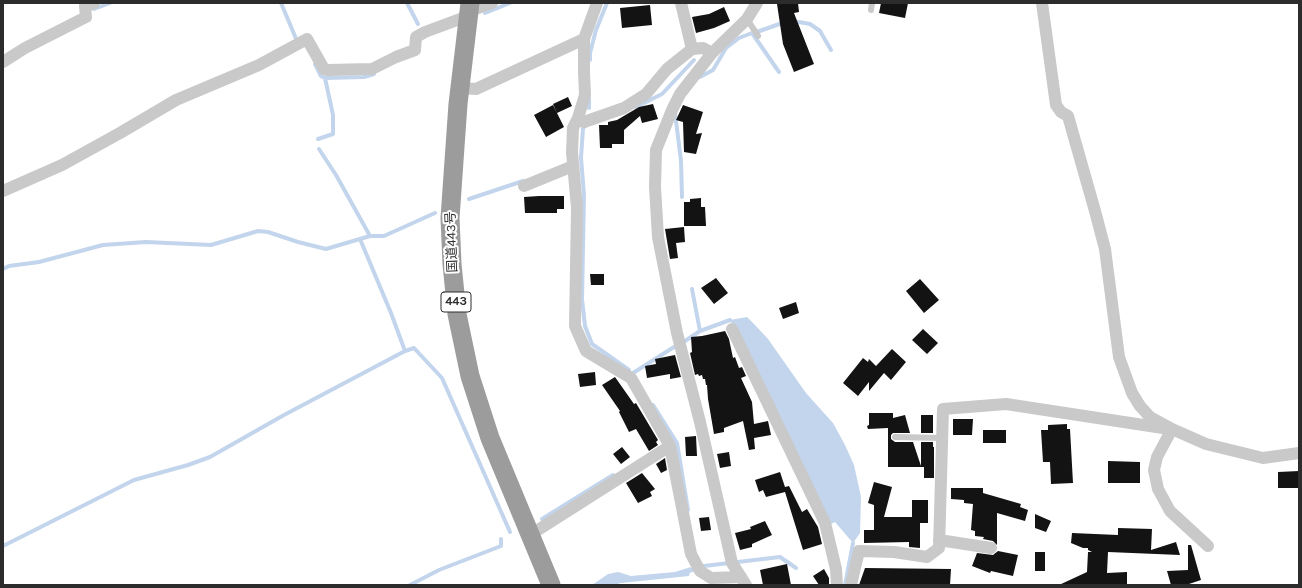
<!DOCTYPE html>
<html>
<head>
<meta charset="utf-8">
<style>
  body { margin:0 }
  #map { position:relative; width:1302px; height:588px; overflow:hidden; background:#fff; font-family:Karla,sans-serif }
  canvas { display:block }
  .frame { position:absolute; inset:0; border:4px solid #2c2c2c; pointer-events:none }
</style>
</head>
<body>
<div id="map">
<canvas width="1302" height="588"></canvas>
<div class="frame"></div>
</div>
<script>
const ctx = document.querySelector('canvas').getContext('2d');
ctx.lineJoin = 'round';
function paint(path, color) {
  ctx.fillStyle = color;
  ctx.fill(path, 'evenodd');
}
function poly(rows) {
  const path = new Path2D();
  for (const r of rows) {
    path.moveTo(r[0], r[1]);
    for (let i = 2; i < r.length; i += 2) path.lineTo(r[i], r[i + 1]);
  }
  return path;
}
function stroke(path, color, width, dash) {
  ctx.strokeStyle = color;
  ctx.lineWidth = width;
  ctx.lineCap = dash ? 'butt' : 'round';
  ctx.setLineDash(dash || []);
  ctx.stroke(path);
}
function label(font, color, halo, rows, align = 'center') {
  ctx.font = font + ' Karla,"Noto Sans JP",sans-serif';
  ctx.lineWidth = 4;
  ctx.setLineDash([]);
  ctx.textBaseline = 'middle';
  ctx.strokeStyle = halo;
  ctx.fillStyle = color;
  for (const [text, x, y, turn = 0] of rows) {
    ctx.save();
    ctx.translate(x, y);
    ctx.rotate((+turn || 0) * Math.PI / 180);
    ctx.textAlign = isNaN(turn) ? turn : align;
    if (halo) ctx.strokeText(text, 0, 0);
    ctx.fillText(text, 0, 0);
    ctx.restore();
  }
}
paint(poly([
  [747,317,755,325,768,339,806,393,833,423,845,445,854,465,861,497,860,533,853,543,835,522,829,525,730,320],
  [691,567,689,576,621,583,614,585,592,585,608,574,618,572,631,576,675,572]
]), '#c2d5ec');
stroke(poly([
  [281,3,297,41],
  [407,3,418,24],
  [94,9,110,3],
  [485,13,510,3],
  [792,22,799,22,810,24,820,31,831,50],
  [754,33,785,22],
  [590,60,590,53,596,30,607,3],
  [315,64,321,76,325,78,364,77,374,74],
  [700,77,713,70,726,48,739,38,752,33,779,72],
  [636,107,662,94,694,60],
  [589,108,589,99],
  [675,113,681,161,682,197],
  [587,125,583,128,581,158,584,195,582,299,585,326,592,344,629,370],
  [318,139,333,134,333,115,325,78],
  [319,149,336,175,370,236],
  [469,199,523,181],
  [360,239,391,313,405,351],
  [3,269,9,266,39,262,103,245,146,242,211,245,258,231,268,232,298,242,326,249,370,236,384,236,435,213],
  [692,289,700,331],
  [685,341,700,331,730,320],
  [633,373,674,347],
  [653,405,677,443,688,510],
  [542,519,613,475],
  [3,546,134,480,188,465,210,457,284,415,405,351,414,348,442,378,510,532],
  [686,572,704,566,780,557,796,568],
  [410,585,439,570,501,546,501,539],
  [845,585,853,543]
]), '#c2d5ec', 4);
paint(poly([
  [783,3,798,3,799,12,794,13,814,64,794,72,783,44,777,4],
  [881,3,908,3,905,18,879,13],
  [650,5,652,25,622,28,620,8],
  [724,7,730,21,714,28,696,33,692,17,709,14],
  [568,97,572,106,557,113,553,104],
  [653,104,658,119,642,123,640,116,624,130,624,144,612,144,612,148,600,148,599,125,608,125,608,122,617,120,639,107],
  [553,105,564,127,546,137,534,115],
  [683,105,703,112,696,134,702,133,696,154,684,152,683,122,676,120],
  [539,196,564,196,564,209,557,209,557,213,525,213,524,197],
  [701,198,701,207,705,207,706,226,684,226,684,202,690,202,690,199],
  [684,227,685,242,676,243,678,258,670,259,665,229],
  [590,274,604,274,604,285,591,285],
  [716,278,728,293,714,304,701,288],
  [920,279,939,300,924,313,906,291],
  [796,302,799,313,783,319,779,308],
  [923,329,938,343,927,354,912,340],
  [725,331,729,339,733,358,735,357,739,368,742,367,746,376,741,378,752,402,754,424,768,421,771,435,754,438,755,449,749,450,743,421,724,428,724,432,714,434,708,399,707,385,706,385,705,379,703,379,702,375,699,376,698,374,695,375,690,353,692,352,691,337,702,336],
  [892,349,906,362,891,380,884,373,869,391,869,382,858,396,843,383,863,358,868,362,869,359,876,366],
  [675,355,681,377,670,379,670,374,647,378,645,366,656,364,655,359],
  [595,372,596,385,580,387,578,374],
  [615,377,634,404,636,403,658,440,656,442,658,445,649,451,636,429,629,432,619,412,620,411,602,385],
  [869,413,893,413,893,418,905,415,910,433,893,433,891,435,891,439,895,442,913,442,921,466,921,442,933,442,933,447,934,447,934,478,924,478,924,467,888,467,888,428,868,429,867,426,869,425],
  [921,415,933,415,933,433,921,433],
  [953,419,973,419,972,435,953,435],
  [1067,424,1067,429,1070,429,1073,483,1051,484,1050,462,1043,462,1041,430,1048,430,1048,425],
  [983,430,1006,430,1006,443,983,443],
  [696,436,697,456,686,456,685,437],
  [622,447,630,457,621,464,613,454],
  [729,452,731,466,720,468,717,454],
  [665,458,667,470,661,473,656,464],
  [1108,461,1140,462,1140,483,1108,483],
  [1299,471,1299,488,1278,488,1278,472],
  [780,472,785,487,789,486,802,512,807,509,818,527,822,544,803,550,785,492,766,497,763,490,759,492,755,480],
  [642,473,655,489,650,492,652,496,638,503,626,483],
  [874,482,892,487,884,517,912,517,912,500,928,500,928,523,920,523,920,548,909,547,909,542,864,543,864,530,874,530,874,505,868,503],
  [951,488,983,488,983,493,1021,504,1020,507,1028,510,1025,521,997,513,997,545,993,541,983,539,984,537,975,536,975,531,971,530,973,504,964,503,964,500,951,499],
  [1035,514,1051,521,1046,532,1035,528],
  [709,517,711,530,701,531,699,518],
  [765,521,772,535,752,544,752,547,740,550,735,533,751,529,750,527],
  [1118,528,1152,529,1151,550,1176,542,1180,555,1108,552,1107,573,1127,572,1127,585,1059,585,1087,572,1088,552,1092,552,1088,550,1088,548,1083,548,1071,543,1072,533,1118,535],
  [1188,545,1191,545,1201,580,1186,585,1171,585,1167,571,1188,570],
  [998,551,1018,555,1013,576,991,571,990,573,972,566,977,553,993,555],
  [1035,552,1045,552,1045,571,1035,571],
  [787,564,791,585,763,585,760,570],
  [865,568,951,569,950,585,859,585],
  [824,569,829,578,829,585,819,585,813,576]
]), '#131313');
stroke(poly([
  [871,10,872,3],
  [747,19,758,36],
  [895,437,942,438]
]), '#c9c9c9', 6);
stroke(poly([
  [597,3,584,39,584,72,585,95,578,118,573,128,572,152,577,208,575,326,586,351,631,378,670,446,691,554,700,571,711,578,741,577],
  [681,3,692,49,703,48,712,53],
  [1042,3,1056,105,1061,112,1068,116,1095,211,1105,249,1119,357,1132,393,1140,406,1150,417,1172,429,1206,444,1263,458,1299,453],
  [469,11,492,3],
  [3,62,25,48,86,17,85,6,94,3],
  [460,88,476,89,584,39],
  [578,118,584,122,624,108,646,94,667,69,692,49],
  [524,186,573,166],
  [3,191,62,165,120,133,176,100,259,65,307,39,324,69,327,70,372,69,396,57,415,50,416,37,425,32,468,16],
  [732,329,825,523,836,569,837,585],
  [1172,429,1157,457,1154,470,1158,489,1170,511,1208,546],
  [530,535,670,446],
  [939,540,991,548],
  [746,585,732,563,700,422,677,333,658,237,655,187,656,150,672,110,680,94,712,53,747,19,757,3],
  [851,585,859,551,894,552,927,557,939,548,943,409,1006,404,1163,428]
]), '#c9c9c9', 12);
stroke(poly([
  [470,3,458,104,450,218,452,264,457,314,470,376,490,438,551,585]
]), '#9c9c9c', 19);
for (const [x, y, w] of [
  [456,302,30]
]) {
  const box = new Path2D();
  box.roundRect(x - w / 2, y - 10, w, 20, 3);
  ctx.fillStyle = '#fff';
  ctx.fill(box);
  stroke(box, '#2c2c2c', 1);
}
label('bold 12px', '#2c2c2c', null, [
  ["443",456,302]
]);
label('13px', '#2c2c2c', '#fff', [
  ["国道443号",452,242,-92]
]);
</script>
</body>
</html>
